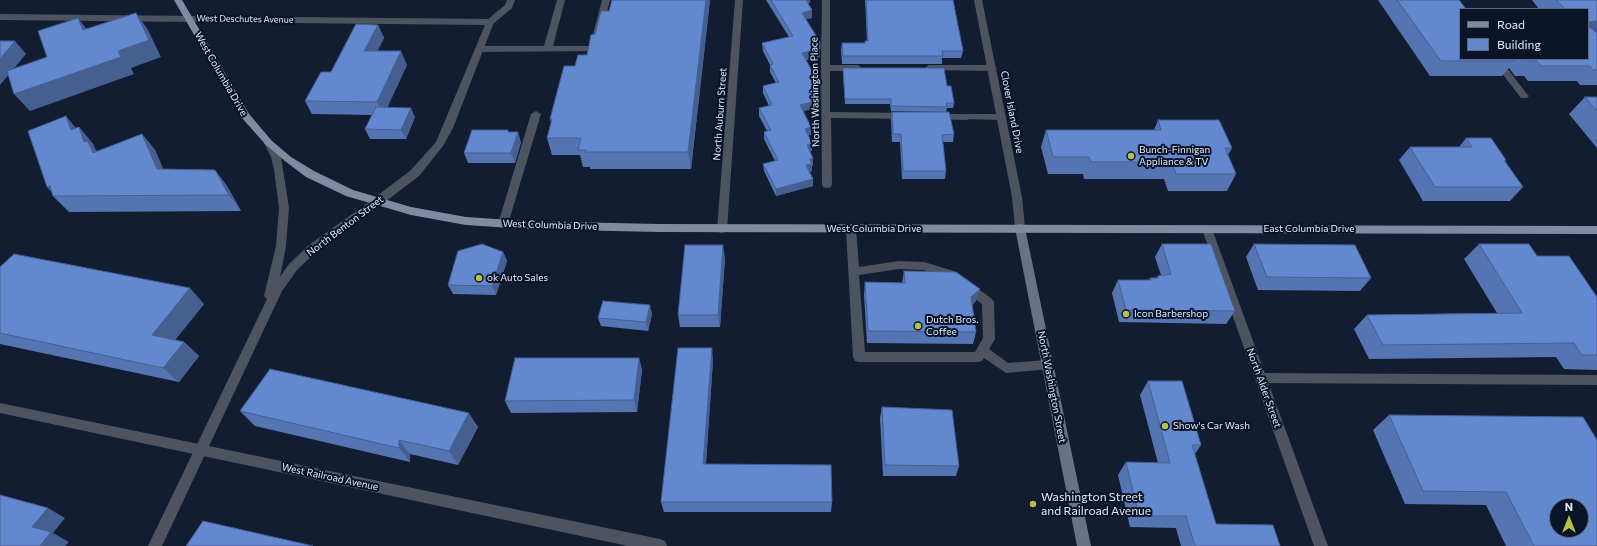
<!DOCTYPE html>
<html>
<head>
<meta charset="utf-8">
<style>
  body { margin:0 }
  #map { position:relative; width:1597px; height:546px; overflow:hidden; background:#121d32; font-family:Commissioner,sans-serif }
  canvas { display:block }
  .legend { position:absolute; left:1459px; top:8px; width:130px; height:52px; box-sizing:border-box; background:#091428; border:1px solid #606a7c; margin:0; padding:5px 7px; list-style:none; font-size:12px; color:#e2ebfa }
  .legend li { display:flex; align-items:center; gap:8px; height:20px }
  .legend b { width:20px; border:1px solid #606a7c }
  .north { position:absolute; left:1549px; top:498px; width:40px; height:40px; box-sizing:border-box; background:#091428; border:1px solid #606a7c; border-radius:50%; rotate:0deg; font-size:11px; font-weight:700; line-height:16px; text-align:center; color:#e2ebfa }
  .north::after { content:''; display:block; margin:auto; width:14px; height:18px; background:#bac045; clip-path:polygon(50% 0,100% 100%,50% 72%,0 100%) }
</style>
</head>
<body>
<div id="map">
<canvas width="1597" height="546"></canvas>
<ul class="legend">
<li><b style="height:5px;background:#7e8ba1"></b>Road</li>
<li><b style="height:11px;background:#6288cf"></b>Building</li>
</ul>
<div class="north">N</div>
</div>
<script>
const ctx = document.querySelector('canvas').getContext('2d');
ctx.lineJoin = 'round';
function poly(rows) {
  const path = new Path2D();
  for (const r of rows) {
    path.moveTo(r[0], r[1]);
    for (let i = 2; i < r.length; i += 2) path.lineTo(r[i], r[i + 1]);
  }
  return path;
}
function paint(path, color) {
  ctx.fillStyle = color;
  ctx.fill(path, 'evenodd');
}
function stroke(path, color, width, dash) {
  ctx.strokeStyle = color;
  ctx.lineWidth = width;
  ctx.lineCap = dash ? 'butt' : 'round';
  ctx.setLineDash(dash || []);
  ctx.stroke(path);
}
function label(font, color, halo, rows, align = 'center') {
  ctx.font = font + ' Commissioner,sans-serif';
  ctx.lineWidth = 4;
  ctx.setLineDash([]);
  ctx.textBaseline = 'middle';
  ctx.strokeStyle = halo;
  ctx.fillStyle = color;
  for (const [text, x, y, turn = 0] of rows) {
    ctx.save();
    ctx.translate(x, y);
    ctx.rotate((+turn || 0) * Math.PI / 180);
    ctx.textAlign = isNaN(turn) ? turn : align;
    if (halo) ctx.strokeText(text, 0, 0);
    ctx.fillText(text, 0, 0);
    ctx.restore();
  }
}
paint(poly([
  [507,0,515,0,512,8,493,24,487,24,486,22,487,20,505,5,507,0],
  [557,0,565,0,553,46,590,46,602,0,610,0,597,51,479,52,475,49,479,46,544,46,557,0],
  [1491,59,1500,59,1527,94,1529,96,1527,98,1521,98,1491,59],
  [536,111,541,114,508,224,507,227,503,228,499,227,498,224,531,114,536,111],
  [967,114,1002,114,1007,117,1002,120,964,119,962,117,964,115,967,114],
  [851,225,855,226,856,229,859,267,899,261,924,262,954,271,992,299,994,302,995,339,989,349,1008,363,1047,360,1051,361,1053,365,1051,369,1006,373,984,358,982,361,978,362,859,362,855,361,853,357,846,229,847,226,851,225],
  [899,269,924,270,946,277,982,304,983,338,975,352,865,352,859,275,899,269],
  [1261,373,1597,375,1597,385,1261,383,1257,382,1255,378,1257,374,1261,373]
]), '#4e545f');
paint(poly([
  [735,0,743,0,727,229,726,232,722,233,718,232,717,229,735,0],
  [822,0,830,0,830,65,858,65,862,68,858,71,830,71,830,112,906,113,911,116,906,119,831,118,832,184,831,187,827,188,823,187,822,184,821,68,822,0],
  [0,14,490,19,494,22,453,128,443,146,419,176,381,205,377,206,373,205,372,202,373,199,411,170,436,142,485,25,0,20,0,14],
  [929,65,993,65,997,68,993,71,926,70,925,68,929,65],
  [936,114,967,114,972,117,967,120,933,119,931,117,933,115,936,114],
  [1207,225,1211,226,1212,229,1328,546,1314,546,1202,229,1203,226,1207,225],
  [0,403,660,539,665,541,667,546,628,546,0,413,0,403]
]), '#4e545f');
paint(poly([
  [974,0,982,0,1022,197,1025,228,1024,231,1020,232,1016,231,1015,228,1012,197,974,0],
  [269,140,272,141,281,157,289,208,286,246,280,277,289,264,309,245,373,199,381,199,382,202,381,205,317,251,297,270,282,291,162,546,148,546,267,299,264,296,276,246,279,208,274,169,271,157,264,143,269,140]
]), '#4e545f');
paint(poly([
  [1020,224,1024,225,1025,228,1091,546,1077,546,1015,228,1016,225,1020,224]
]), '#697384');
paint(poly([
  [174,0,182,0,249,114,272,141,291,157,314,171,353,190,411,207,466,217,526,221,658,224,1597,226,1597,234,658,232,526,229,466,225,411,215,346,196,306,177,285,161,266,145,242,118,174,0]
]), '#7e8ba1');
paint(poly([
  [710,0,691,169,590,169,590,167,583,167,580,155,552,155,547,138,551,123,550,119,575,66,587,55,595,34,609,11],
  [766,0,810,0,810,3,808,3,812,18,806,19,820,57,806,60,820,107,803,111,811,135,808,135,812,143,812,151,810,151,813,165,812,166,812,171,809,172,813,186,776,196,764,171,763,164,775,161,764,139,764,132,767,131,759,116,759,108,769,106,763,93,763,86,776,83,770,72,770,65,763,51,762,43,789,37],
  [865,0,953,0,963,51,961,58,942,58,942,64,842,64,841,50,842,43,865,43,867,41],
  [1378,0,1459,0,1460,59,1588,59,1588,9,1539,9,1532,0,1597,0,1597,85,1580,85,1577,81,1528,81,1524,76,1515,76,1509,68,1502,76,1430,76],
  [378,25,384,38,377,51,407,65,387,107,415,117,406,139,370,139,365,129,372,115,312,114,305,101,331,72],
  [843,68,947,86,954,103,953,108,947,108,946,112,891,111,890,104,845,104,843,72],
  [1585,97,1597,97,1597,148,1569,114],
  [892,112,954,134,953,142,943,142,946,171,945,179,902,179,900,142,892,142,891,120],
  [1158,120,1232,148,1228,155,1236,174,1227,191,1168,191,1164,179,1084,179,1083,174,1048,174,1041,147,1046,130,1154,130],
  [79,127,93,144,95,149,97,151,142,134,155,150,163,169,215,170,227,186,241,211,69,212,53,196,76,128],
  [508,130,509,132,521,142,515,163,468,163,464,153],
  [1466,138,1506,160,1505,162,1523,187,1510,201,1423,201,1399,160,1410,147,1459,147],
  [1162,244,1235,311,1226,324,1119,322,1112,293,1118,280,1149,280,1150,278,1156,278,1158,276,1161,275,1155,257],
  [1254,244,1371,278,1360,291,1258,290,1246,257],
  [1479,244,1537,256,1597,297,1597,370,1564,369,1556,357,1369,359,1354,329,1367,315,1497,313,1464,259],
  [503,252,507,261,496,295,453,294,448,285],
  [725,258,720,327,680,327,678,315],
  [0,267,204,304,175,340,184,342,199,356,179,382,0,344],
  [904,271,976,301,972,305,976,332,973,344,867,343,864,295,865,282,902,283],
  [652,314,648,331,601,326,598,318],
  [639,358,642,370,637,412,511,413,505,401],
  [713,360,706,464,832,502,831,512,664,512,661,502],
  [1148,381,1201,445,1195,454,1216,524,1280,546,1181,546,1176,528,1130,527,1118,475,1126,462,1158,463,1140,395],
  [882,407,959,466,956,476,883,476,880,418],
  [240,411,478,427,458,465,410,454,410,462,255,426],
  [1389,415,1597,546,1506,546,1486,505,1405,504,1373,430]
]), '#5475b2');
paint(poly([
  [706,0,710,0,691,169,688,152],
  [804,0,810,0,810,3,804,4],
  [812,10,812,18,802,20,802,13],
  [136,13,148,30,161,57,131,68,134,74,30,111,14,94,118,51],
  [78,18,91,35,83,30],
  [1597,21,1597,33,1588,35,1588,22],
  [378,25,384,38,371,64,364,51],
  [15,41,26,54,0,85,0,59],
  [820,49,820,57,802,61,802,53],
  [401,51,407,65,384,115,377,102],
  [820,100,820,107,800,112,800,105],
  [411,108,415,117,406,139,401,130],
  [66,116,80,133,71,130],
  [79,127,93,144,95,149,102,157,93,153,84,142],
  [811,127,811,135,805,136,805,129],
  [518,132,521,142,515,163,511,153],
  [142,134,155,150,170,185,157,169],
  [812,143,812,151,807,152,807,145],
  [813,158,813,165,812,166,812,171,806,173,806,165,810,159],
  [215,170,227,186,241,211,229,195],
  [813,179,813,186,776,196,776,189],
  [50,186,55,196,47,187],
  [723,245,725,258,720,327,718,315],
  [503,252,507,261,496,295,492,286],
  [190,288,204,304,167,350,152,335],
  [980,289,976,301,968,309,971,297],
  [650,305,652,314,648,331,646,322],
  [184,342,199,356,179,382,163,368],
  [712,348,713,360,705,475,703,464],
  [639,358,642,370,637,412,634,400],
  [469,413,478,427,458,465,449,451],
  [399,440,410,454,410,462,399,448],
  [48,508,65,518,53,533,69,542,65,546,40,546,32,527]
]), '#455f91');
const building = poly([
  [612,0,706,0,688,152,586,152,586,150,578,150,581,138,547,138,552,119,550,119,564,66,575,66,578,55,587,55,591,35,595,34,601,11,609,11,612,0],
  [771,0,806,0,812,10,802,13,820,42,820,49,802,53,820,85,820,100,800,105,811,127,805,129,812,143,807,145,813,158,810,159,812,164,806,165,813,179,776,189,763,164,778,160,764,132,771,130,759,108,772,105,763,86,779,82,770,65,773,64,762,43,793,36,771,0],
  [866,0,953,0,963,51,942,51,943,56,843,56,842,43,865,43,865,41,868,41,866,0],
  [1397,0,1459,0,1466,9,1460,9,1460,59,1513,59,1514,61,1441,61,1397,0],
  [1556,0,1597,0,1597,21,1588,22,1588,9,1565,9,1556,0],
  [136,13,149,40,118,51,121,57,14,94,7,71,47,57,38,31,78,18,83,30,136,13],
  [356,24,378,25,364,51,401,51,377,102,305,101,321,72,331,72,356,24],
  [1588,26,1597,33,1597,70,1593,70,1590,66,1541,66,1537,61,1528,61,1526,59,1588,59,1588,26],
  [0,41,15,41,0,59,0,41],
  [843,68,944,68,947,86,951,86,954,103,946,103,947,107,891,106,891,99,845,99,843,68],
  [1585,97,1597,97,1597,111,1585,97],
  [376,107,411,108,401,130,365,129,376,107],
  [892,112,949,112,954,134,942,135,946,171,903,171,901,134,893,134,892,112],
  [66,116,71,130,79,127,84,142,88,141,93,153,142,134,157,169,215,170,229,195,53,196,50,186,47,187,28,131,66,116],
  [1158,120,1219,120,1232,148,1225,148,1236,174,1176,174,1172,162,1091,162,1089,157,1053,157,1046,130,1161,130,1158,120],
  [472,130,508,130,508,132,518,132,511,153,464,153,472,130],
  [1466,138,1491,138,1506,160,1504,160,1523,187,1435,187,1410,147,1472,147,1466,138],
  [482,244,503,252,492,286,448,285,458,251,482,244],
  [1162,244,1211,244,1235,311,1126,310,1118,280,1151,280,1150,278,1158,278,1158,276,1171,274,1162,244],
  [1254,244,1355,245,1371,278,1267,277,1254,244],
  [1479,244,1529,244,1537,256,1569,256,1597,297,1597,355,1582,355,1574,343,1383,345,1367,315,1522,313,1479,244],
  [685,245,723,245,718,315,678,315,685,245],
  [14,254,190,288,152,335,184,342,163,368,0,333,0,267,14,254],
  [904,271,956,272,980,289,971,297,976,332,868,331,865,282,905,283,904,271],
  [603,301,650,305,646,322,598,318,603,301],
  [678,348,712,348,703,464,831,465,832,502,661,502,678,348],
  [515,358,639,358,634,400,505,401,515,358],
  [270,369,469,413,449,451,399,440,399,448,240,411,270,369],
  [1148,381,1182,381,1201,445,1192,445,1216,524,1273,525,1280,546,1195,546,1186,516,1139,516,1126,462,1170,463,1148,381],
  [882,407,952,410,959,466,885,465,882,407],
  [1389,415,1583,417,1597,440,1597,546,1534,546,1506,492,1423,491,1389,415],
  [1557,506,1581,506,1581,530,1557,530,1557,506],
  [0,495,48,508,32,527,51,532,40,546,0,546,0,495],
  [203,521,313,546,186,546,203,521]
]);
paint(building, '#6288cf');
stroke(building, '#455f91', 1);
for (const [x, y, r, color] of [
  [1131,156,4,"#bac045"],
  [479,278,4,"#bac045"],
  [1126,314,4,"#bac045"],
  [918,326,4,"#bac045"],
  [1165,426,4,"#bac045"],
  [1033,504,4,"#bac045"]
]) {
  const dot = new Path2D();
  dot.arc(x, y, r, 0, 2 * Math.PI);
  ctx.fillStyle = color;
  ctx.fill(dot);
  stroke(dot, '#091428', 1.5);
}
label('9px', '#e2ebfa', '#091428', [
  ["West Deschutes Avenue",245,19,1]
]);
label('10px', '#e2ebfa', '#091428', [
  ["West Columbia Drive",221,74,60],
  ["North Washington Place",815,92,-91],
  ["Clover Island Drive",1012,112,79],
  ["North Auburn Street",720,114,-86],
  ["West Columbia Drive",550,225,2],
  ["North Benton Street",345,226,-37],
  ["West Columbia Drive",874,229],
  ["East Columbia Drive",1309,229],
  ["North Washington Street",1052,387,79],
  ["North Alder Street",1264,388,70],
  ["West Railroad Avenue",330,477,12]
]);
label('10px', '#e2ebfa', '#091428', [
  ["Bunch-Finnigan",1139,150],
  ["Appliance & TV",1139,162],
  ["ok Auto Sales",487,278],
  ["Icon Barbershop",1134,314],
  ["Dutch Bros.",926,320],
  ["Coffee",926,332],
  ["Show's Car Wash",1173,426]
], 'left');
label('12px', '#e2ebfa', '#091428', [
  ["Washington Street",1041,497],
  ["and Railroad Avenue",1041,511]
], 'left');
</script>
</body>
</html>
